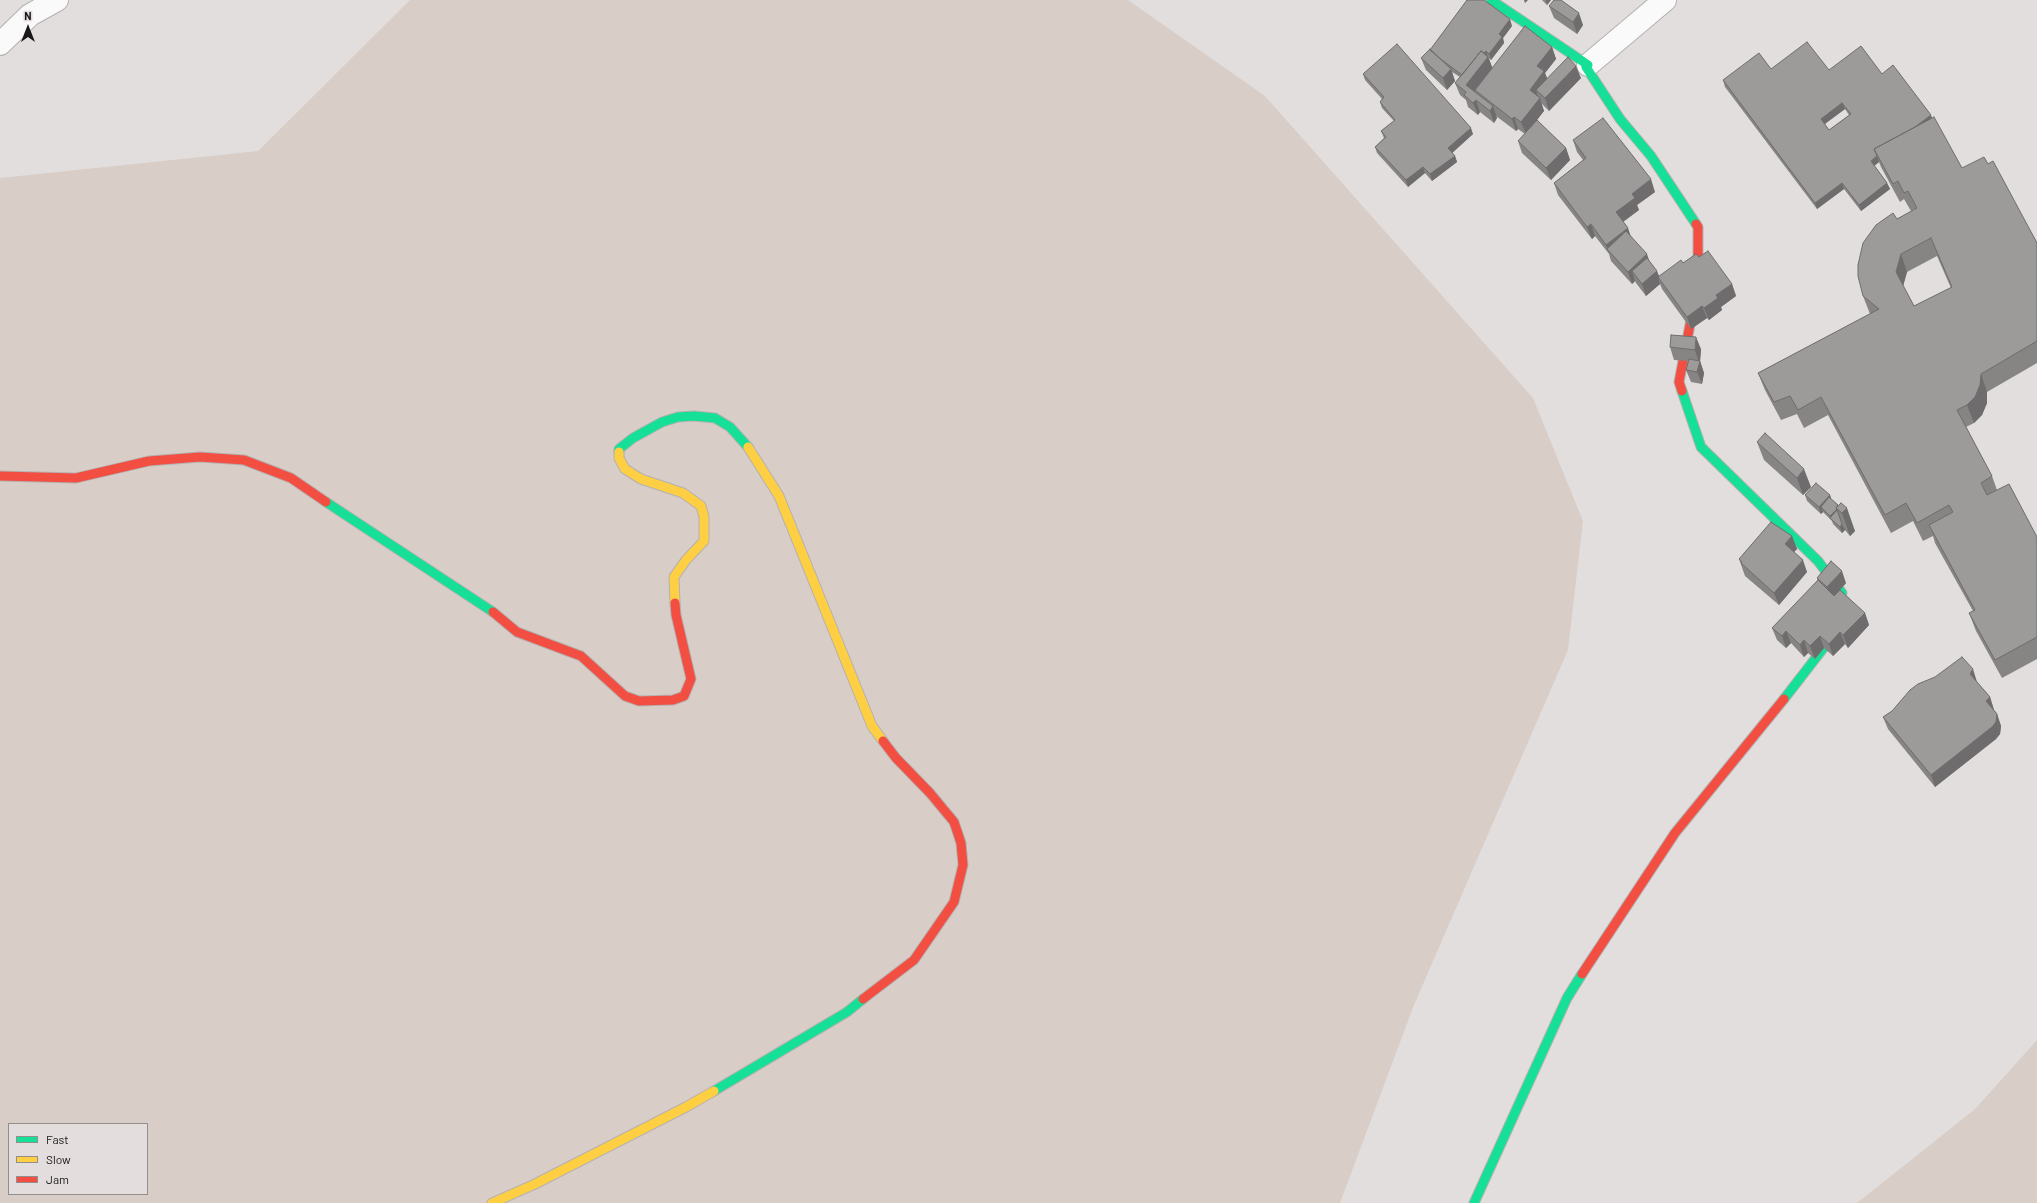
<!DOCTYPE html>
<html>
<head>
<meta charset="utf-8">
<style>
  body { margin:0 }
  #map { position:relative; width:2037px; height:1203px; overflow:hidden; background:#e2dede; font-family:Barlow,sans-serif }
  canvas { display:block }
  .legend { position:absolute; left:8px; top:1123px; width:140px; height:72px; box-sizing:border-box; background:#e3dddd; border:1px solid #938e8e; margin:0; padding:5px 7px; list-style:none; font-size:12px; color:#1a1818 }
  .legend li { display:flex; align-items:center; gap:8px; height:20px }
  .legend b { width:20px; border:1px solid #938e8e }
  .north { position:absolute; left:8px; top:8px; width:40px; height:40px; -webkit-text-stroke:3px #e3dddd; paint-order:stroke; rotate:0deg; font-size:11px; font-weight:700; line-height:16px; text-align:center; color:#1a1818 }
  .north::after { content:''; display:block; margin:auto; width:14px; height:18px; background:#1a1818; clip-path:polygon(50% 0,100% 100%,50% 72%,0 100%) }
</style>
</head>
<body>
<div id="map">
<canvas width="2037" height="1203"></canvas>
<ul class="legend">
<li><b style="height:5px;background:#16e098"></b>Fast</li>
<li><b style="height:5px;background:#ffcf43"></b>Slow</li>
<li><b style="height:5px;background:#f24e42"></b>Jam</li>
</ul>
<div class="north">N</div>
</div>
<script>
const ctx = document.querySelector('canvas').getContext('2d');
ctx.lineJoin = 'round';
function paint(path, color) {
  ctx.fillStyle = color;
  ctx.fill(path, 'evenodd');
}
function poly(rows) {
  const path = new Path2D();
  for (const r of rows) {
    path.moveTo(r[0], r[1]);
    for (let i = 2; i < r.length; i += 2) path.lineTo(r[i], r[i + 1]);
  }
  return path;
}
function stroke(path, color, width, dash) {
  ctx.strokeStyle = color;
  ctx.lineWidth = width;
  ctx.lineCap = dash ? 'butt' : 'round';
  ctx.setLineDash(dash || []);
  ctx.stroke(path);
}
paint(poly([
  [410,0,1128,0,1265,96,1533,398,1583,521,1568,650,1414,1005,1340,1203,0,1203,0,178,258,151],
  [9,1124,147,1124,147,1194,9,1194],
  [2037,1040,2037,1203,1857,1203,1975,1109]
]), '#d9cec7');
const street = poly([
  [0,44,30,15,57,0],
  [1588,65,1665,0]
]);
const fast = poly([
  [1491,0,1588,65,1586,67,1620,119,1651,156,1696,224],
  [1682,391,1701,447,1818,561,1842,593],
  [619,452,619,449,633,438,662,422,678,417,694,416,715,418,730,427,748,447],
  [326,502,493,612],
  [1784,699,1839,628],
  [714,1091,847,1012,863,999],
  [1474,1203,1567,998,1582,974]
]);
const slow = poly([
  [748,447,779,496,872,726,883,741],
  [619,452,619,458,625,469,641,479,683,493,701,506,704,517,704,541,686,560,674,577,675,603],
  [492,1203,535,1184,686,1107,714,1091]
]);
const jam = poly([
  [1682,391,1679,382,1698,283,1698,227,1696,224],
  [0,476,76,478,149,461,200,457,244,460,291,478,326,502],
  [493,612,517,632,581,656,625,696,639,701,673,700,684,696,691,679,676,615,675,603],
  [1582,974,1675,833,1784,699],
  [863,999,914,960,954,902,963,865,961,843,954,822,930,793,896,758,883,741]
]);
stroke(street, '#b4b1b1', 24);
stroke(fast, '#b4b1b1', 11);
stroke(slow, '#b4b1b1', 11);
stroke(jam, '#b4b1b1', 11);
stroke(street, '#fbfafa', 22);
stroke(fast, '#16e098', 9);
stroke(slow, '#ffcf43', 9);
stroke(jam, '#f24e42', 9);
paint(poly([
  [1542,0,1551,0,1547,5],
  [1549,6,1583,25,1577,34,1554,18],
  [1512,26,1503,38,1504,43,1491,60,1489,58,1492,68,1552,47,1556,59,1545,73,1547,78,1581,78,1549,111,1541,103,1544,111,1532,126,1566,148,1570,160,1551,180,1522,153,1518,141,1525,134,1518,129,1516,131,1496,116,1497,118,1494,123,1480,112,1478,115,1468,107,1466,100,1460,95,1455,83,1460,77,1452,72,1455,81,1447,90,1426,70,1421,58,1430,50],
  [1771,69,1829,70,1882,74,1932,118,1962,168,1988,164,2037,243,2037,363,1987,392,1987,403,1982,415,1974,423,1966,427,1992,476,1997,490,2037,537,2037,659,2002,678,1976,631,1969,613,1973,611,1935,543,1933,536,1923,541,1913,521,1891,533,1828,415,1804,428,1797,414,1781,420,1765,390,1758,373,1870,314,1863,296,1897,219,1915,209,1914,209,1911,211,1904,199,1900,202,1881,167,1879,162,1874,166,1887,183,1890,189,1861,211,1844,189,1817,209,1725,87,1723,80],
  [1845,109,1849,115,1829,130,1825,124],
  [1937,256,1951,288,1914,306,1903,286,1907,272],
  [1363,74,1473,134,1452,153,1455,156,1457,162,1432,181,1425,173,1408,187,1377,153,1375,147,1384,138,1381,131,1394,121,1382,108,1380,102,1382,99,1365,80],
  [1573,140,1655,192,1637,205,1639,210,1623,222,1630,235,1650,262,1659,276,1683,263,1699,257,1732,284,1736,296,1721,307,1722,310,1709,320,1707,318,1691,329,1662,289,1660,284,1646,296,1636,283,1635,281,1632,284,1611,261,1609,254,1595,236,1592,239,1558,195,1554,183,1583,160,1577,152],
  [1670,347,1701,349,1700,361,1704,373,1702,384,1691,382,1686,370,1688,361,1674,360],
  [1757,442,1811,487,1803,495,1764,460],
  [1805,495,1830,495,1831,499,1838,505,1855,531,1850,536,1845,530,1842,533,1833,524,1832,521,1823,512,1821,514,1807,501],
  [1792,536,1797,549,1794,552,1807,572,1779,605,1745,576,1739,559],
  [1817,578,1846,583,1835,596,1865,613,1869,625,1848,648,1845,644,1833,656,1824,648,1815,659,1808,653,1804,657,1791,643,1786,648,1777,640,1772,628,1818,581],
  [1977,682,1990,697,1994,710,1997,714,2001,726,2000,734,1996,739,1935,787,1888,729,1883,717,1892,711]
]), '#878484');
paint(poly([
  [1524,0,1528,0,1525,3],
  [1546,0,1551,0,1547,5],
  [1579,13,1583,25,1577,34,1573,22],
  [1510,19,1512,26,1503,38,1504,43,1491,60,1489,54,1499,34],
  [1552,47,1556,59,1545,73,1549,83,1536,90,1538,97,1530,90,1537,66],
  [1486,51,1488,57,1493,69,1471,97,1466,85],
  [1576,66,1581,78,1549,111,1545,98],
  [1451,69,1455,81,1447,90,1443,78],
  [1540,98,1544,111,1526,134,1521,122],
  [1476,100,1480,112,1478,115,1473,103],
  [1842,103,1845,109,1823,125,1821,119],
  [1493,106,1497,118,1494,123,1490,111],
  [1931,115,1933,121,1878,155],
  [1514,117,1518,129,1516,131,1512,119],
  [1471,128,1473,134,1450,155,1448,148],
  [1566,148,1570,160,1551,180,1546,168],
  [1455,156,1457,162,1432,181,1430,174],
  [1877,156,1879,162,1873,167,1871,161],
  [1423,167,1425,173,1408,187,1406,180],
  [1651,179,1655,192,1637,205,1639,210,1620,224,1616,212,1632,194],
  [1842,183,1844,189,1817,209,1815,203],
  [1887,183,1890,189,1861,211,1859,205],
  [1591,224,1595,236,1592,239,1587,227],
  [1628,228,1632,240,1608,250,1606,245],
  [1647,254,1651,266,1632,271,1635,281,1632,284,1628,272],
  [1901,254,1907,272,1902,290,1896,272],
  [1657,271,1661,281,1658,277,1660,284,1646,296,1642,284],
  [1732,284,1736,296,1721,307,1722,310,1709,320,1704,308,1716,295],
  [1702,306,1707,318,1691,329,1687,317],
  [1696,337,1701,349,1700,362,1700,361,1704,373,1702,384,1697,372,1699,362,1695,350],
  [1981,374,1987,392,1987,403,1982,415,1974,423,1967,405],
  [1804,469,1811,487,1803,495,1797,478],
  [1830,495,1832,501,1821,507,1823,512,1821,514,1819,507],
  [1847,508,1855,531,1850,536,1842,513],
  [1837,509,1839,515,1831,519,1830,516],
  [1842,524,1845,530,1842,533,1840,527],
  [1792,536,1797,549,1790,556,1785,544],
  [1803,560,1807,572,1779,605,1774,593],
  [1842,571,1846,583,1832,599,1827,587],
  [1865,613,1869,625,1848,648,1843,635],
  [1786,631,1791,643,1786,648,1782,636],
  [1840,632,1845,644,1833,656,1829,644],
  [1820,636,1824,648,1815,659,1810,646],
  [1804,640,1808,653,1804,657,1800,645],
  [1973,669,1977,682,1974,686,1970,674],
  [1990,697,1994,710,1991,713,1986,701],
  [1997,714,2001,726,2000,734,1996,739,1935,787,1931,775]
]), '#6e6c6c');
const building = poly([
  [1467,0,1484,0,1510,19,1499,34,1502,37,1489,54,1486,51,1484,53,1481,51,1462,75,1438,57,1430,50,1467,0],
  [1554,0,1561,0,1579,13,1573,22,1549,6,1554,0],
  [1525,26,1552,47,1537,66,1544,71,1530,90,1540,98,1521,122,1514,117,1512,119,1475,90,1525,26],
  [1807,42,1829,70,1861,46,1882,74,1893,65,1931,115,1915,127,1874,149,1877,156,1871,161,1887,183,1859,205,1842,183,1815,203,1723,80,1759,53,1771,69,1807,42],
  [1842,103,1851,114,1829,130,1821,119,1842,103],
  [1397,44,1471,128,1448,148,1455,156,1430,174,1423,167,1406,180,1375,147,1386,137,1381,131,1395,120,1380,102,1384,97,1363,74,1397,44],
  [1430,49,1451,69,1443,78,1421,58,1430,49],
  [1481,51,1488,57,1466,85,1493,106,1490,111,1476,100,1473,103,1464,95,1466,92,1455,83,1481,51],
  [1568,57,1576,66,1545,98,1536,90,1568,57],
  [1934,117,1962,168,1984,157,1988,164,1993,161,2037,243,2037,341,1981,374,1980,385,1975,397,1967,405,1957,410,1992,476,1981,483,1987,495,2009,484,2037,537,2037,637,1995,660,1969,613,1975,610,1929,525,1953,512,1949,505,1917,523,1906,503,1885,515,1821,397,1798,410,1790,396,1774,402,1758,373,1879,309,1863,296,1858,276,1858,265,1863,243,1876,225,1893,213,1897,219,1917,208,1908,191,1904,193,1898,181,1893,184,1874,149,1934,117],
  [1931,238,1952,287,1914,306,1896,272,1901,254,1931,238],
  [1603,118,1651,179,1632,194,1635,198,1616,212,1628,228,1606,245,1591,224,1587,227,1554,183,1586,158,1573,140,1603,118],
  [1537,120,1566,148,1546,168,1518,141,1537,120],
  [1626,231,1647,254,1628,272,1607,249,1626,231],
  [1708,251,1732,284,1716,295,1718,298,1704,308,1702,306,1687,317,1658,277,1681,260,1683,263,1696,254,1699,257,1708,251],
  [1647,258,1657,271,1642,284,1632,271,1647,258],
  [1671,335,1696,337,1695,350,1670,347,1671,335],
  [1689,359,1700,361,1697,372,1686,370,1689,359],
  [1765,433,1804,469,1797,478,1757,442,1765,433],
  [1816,483,1830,495,1819,507,1805,495,1816,483],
  [1829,497,1838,505,1836,508,1837,509,1830,516,1821,507,1829,497],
  [1841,503,1847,508,1842,513,1836,508,1841,503],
  [1837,510,1842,524,1840,527,1830,518,1837,510],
  [1771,522,1792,536,1785,544,1803,560,1774,593,1741,563,1742,562,1739,559,1771,522],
  [1831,561,1842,571,1827,587,1817,578,1831,561],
  [1818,580,1834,596,1840,590,1865,613,1843,635,1840,632,1829,644,1820,636,1810,646,1804,640,1800,645,1786,631,1782,636,1772,628,1818,580],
  [1962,657,1973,669,1970,674,1990,697,1986,701,1997,714,1996,722,1992,727,1931,775,1883,717,1892,711,1910,690,1918,684,1935,677,1962,657]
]);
paint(building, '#9d9a9a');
stroke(building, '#6e6c6c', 1);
</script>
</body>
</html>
